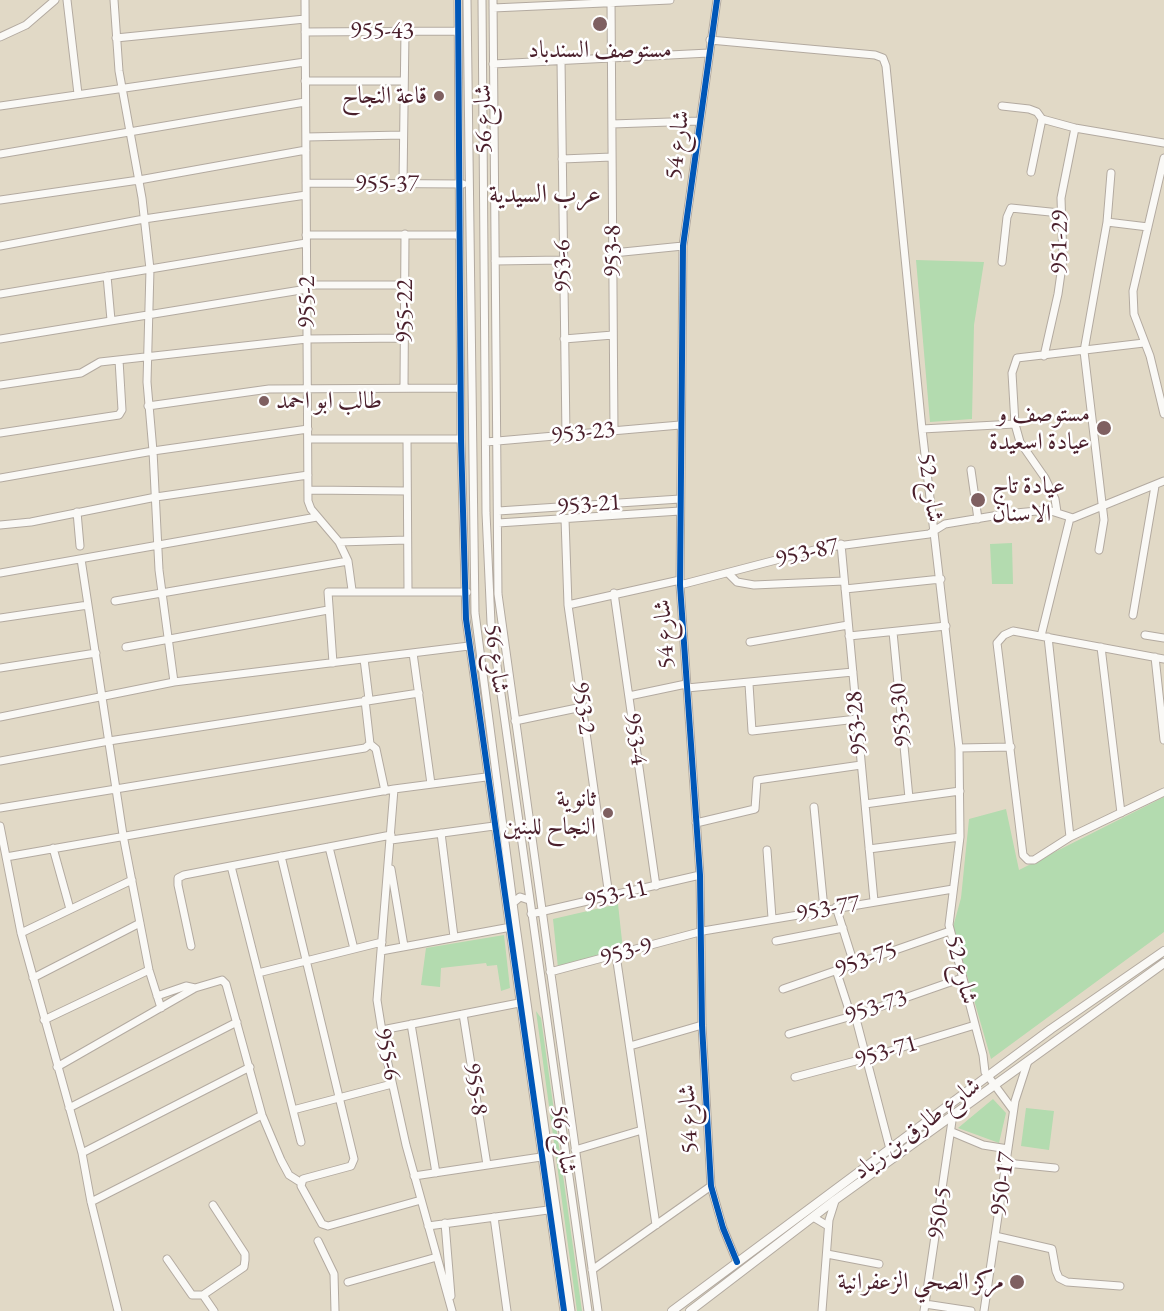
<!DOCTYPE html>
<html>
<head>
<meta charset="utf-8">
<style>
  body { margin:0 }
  canvas { display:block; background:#e1d9c6 }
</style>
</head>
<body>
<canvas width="1164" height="1311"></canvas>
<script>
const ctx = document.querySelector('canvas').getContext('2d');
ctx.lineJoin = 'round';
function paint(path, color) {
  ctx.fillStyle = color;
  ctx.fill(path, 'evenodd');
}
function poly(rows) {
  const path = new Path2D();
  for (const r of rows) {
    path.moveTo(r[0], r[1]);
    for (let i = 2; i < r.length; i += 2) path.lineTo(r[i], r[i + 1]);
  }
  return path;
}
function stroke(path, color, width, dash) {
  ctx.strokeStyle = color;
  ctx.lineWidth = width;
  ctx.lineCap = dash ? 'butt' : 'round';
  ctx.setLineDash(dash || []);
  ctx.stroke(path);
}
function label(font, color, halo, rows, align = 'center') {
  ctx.font = font + ' "EB Garamond",Amiri,serif';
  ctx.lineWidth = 5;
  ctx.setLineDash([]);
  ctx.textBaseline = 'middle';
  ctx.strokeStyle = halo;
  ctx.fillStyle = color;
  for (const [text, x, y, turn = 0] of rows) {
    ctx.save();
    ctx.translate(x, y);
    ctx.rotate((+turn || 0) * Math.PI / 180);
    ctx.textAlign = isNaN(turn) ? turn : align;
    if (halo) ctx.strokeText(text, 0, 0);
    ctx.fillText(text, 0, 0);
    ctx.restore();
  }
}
paint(poly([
  [916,260,984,262,974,325,972,419,930,422],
  [1012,543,1013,584,992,584,990,544],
  [1164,797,1164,932,991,1059,953,927,961,898,969,819,1006,809,1019,870],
  [618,904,623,950,558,968,553,919],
  [504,935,510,988,501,991,497,965,487,966,486,963,441,968,440,987,421,985,426,948],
  [536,1011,541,1018,582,1311,577,1311],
  [993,1099,1006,1113,999,1143,958,1128],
  [1026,1108,1054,1111,1049,1150,1021,1146]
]), '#b3dbaf');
const minor = poly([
  [67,0,78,94],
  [114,0,119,71,142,198,150,269,147,382,153,451,159,570,174,682],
  [305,0,308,501,311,509,339,542,348,561,352,590],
  [458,0,461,439,466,619,564,1311],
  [467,0,475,613,516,926,571,1311],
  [482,0,486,513,491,623,588,1311],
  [493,0,498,594,598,1311],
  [611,0,614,430],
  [717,0,683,246,680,585,700,875,702,1025,711,1186,723,1228,737,1262],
  [493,8,670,0],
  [305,32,458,31],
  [0,37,26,25,55,0],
  [116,38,305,19],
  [710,40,875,55,883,58,886,66,922,429,959,748,960,837,949,925,983,1055,985,1072,1013,1110],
  [561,60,566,436],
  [493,64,709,53],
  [305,81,404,81],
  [0,106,305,62],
  [1002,106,1029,109,1037,112,1042,119,1075,128,1164,143],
  [612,124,699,121],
  [306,137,403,135],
  [0,154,305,102],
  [1164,158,1133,291,1134,314,1150,356,1164,414],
  [562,159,612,157],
  [1031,172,1042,119],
  [306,183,463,184],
  [403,184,405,31],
  [0,200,139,180,306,150],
  [1107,222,1148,227],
  [306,235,459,235],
  [0,246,144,219,306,195],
  [613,253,683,246],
  [495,261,563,260],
  [1002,262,1007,217,1011,208,1060,213],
  [107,276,111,320],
  [307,285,405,285],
  [0,294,306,243],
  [0,339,307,289],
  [564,339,613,335],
  [1044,356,1058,294,1063,259,1061,198,1075,128],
  [0,385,81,373,100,362,307,339,405,338],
  [404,388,405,234],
  [148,406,269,389,460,388],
  [922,429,1015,424],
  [0,433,119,415,122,410,119,360],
  [308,439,461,439],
  [407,439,408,590],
  [486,442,680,425],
  [971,470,978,519],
  [0,478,153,451,308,429],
  [308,490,407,491],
  [498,511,680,499],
  [77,512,80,546],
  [1057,512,1055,499,1045,478,1020,442,1015,424,1012,373,1017,358,1144,343],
  [565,519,568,605,609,896],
  [498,523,680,511],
  [0,525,31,522,156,497,308,475],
  [339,542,407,540],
  [841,544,874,901],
  [1099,550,1104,520,1084,351,1107,222,1111,173],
  [81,559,123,835,149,970,161,1008],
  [0,573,317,517],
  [728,573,737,582,754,585,844,581],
  [680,585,822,548,929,534,945,524,1005,514,1048,510,1073,518,1164,481],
  [845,589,941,579],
  [614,593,656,886],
  [115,601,348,561],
  [568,605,680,580],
  [1133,615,1155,486],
  [0,618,88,605],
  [893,632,909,798],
  [1145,635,1164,638],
  [849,636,946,626],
  [1041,636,1070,518],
  [1048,637,1070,837],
  [750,642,848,625],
  [126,647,328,610],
  [1101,647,1121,813],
  [413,653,431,784],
  [1155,657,1164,740],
  [364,659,369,699],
  [1164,659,1013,631,1004,635,997,643,1023,855,1028,860,1034,860,1070,837,1164,792],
  [333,663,328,592,467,592],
  [0,668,96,653],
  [749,684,752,731,857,719],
  [687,688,853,672],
  [629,696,686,684],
  [365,700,370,744],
  [0,717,174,682,469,646],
  [515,721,582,707],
  [370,744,376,749,385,791],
  [959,748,1011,747],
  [0,761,109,741,419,693],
  [394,789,377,1000,385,1050,406,1145,452,1311],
  [865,804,960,791],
  [814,807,824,909],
  [0,808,365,748,370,744],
  [696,823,755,809,757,780,861,765],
  [0,826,21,933,82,1153,250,1067],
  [441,833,454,937],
  [391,840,494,826],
  [329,847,354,949],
  [53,848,70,909],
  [869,849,960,837],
  [767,850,772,918],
  [281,856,354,1159,351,1166,303,1179,301,1186,322,1224,328,1226,421,1200],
  [6,857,394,789,486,777],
  [231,866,301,1142],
  [391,869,404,946],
  [513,903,520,897,529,900],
  [836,907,854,964],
  [531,914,700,875],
  [21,933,132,880],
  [776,941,843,928],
  [191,946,178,885,178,878,184,875,391,835],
  [381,951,511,927],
  [616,955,656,1225],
  [836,970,851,1016],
  [550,972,703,931,953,889],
  [258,973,382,942],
  [33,978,140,923],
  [783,989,950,931],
  [157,996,186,986,195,988],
  [463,1014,487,1165],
  [855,1015,890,1149],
  [44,1020,149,970],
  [411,1024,436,1173],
  [382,1030,519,1003],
  [789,1034,859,1014,962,978],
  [630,1046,702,1025],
  [57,1067,195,988,222,980,226,984,262,1115,281,1160,289,1175,300,1182],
  [795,1077,867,1058,975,1025],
  [69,1108,237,1022],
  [293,1110,392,1084],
  [952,1132,983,1145,1008,1149],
  [575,1150,642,1130],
  [82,1153,91,1202,118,1311],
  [1006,1163,1055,1168],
  [414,1176,541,1157],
  [91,1202,262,1115],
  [213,1205,245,1254,245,1260,244,1267,203,1295,214,1311],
  [494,1217,507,1311],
  [813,1217,828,1226],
  [445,1223,451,1296],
  [428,1226,548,1210],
  [995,1236,1052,1249,1056,1271,1059,1278,1067,1282,1120,1286],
  [318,1241,334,1274,335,1311],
  [827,1254,879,1264],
  [167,1259,192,1295,203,1295],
  [592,1270,711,1186],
  [348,1282,437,1257],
  [925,1304,971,1311],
  [822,1311,829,1220,835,1201],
  [924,1311,953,1114],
  [984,1311,1015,1101,1028,1061]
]);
const major = poly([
  [672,1311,1051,1029,1164,951],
  [690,1311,835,1200,1164,963]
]);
stroke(minor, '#b3aaa0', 9);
stroke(major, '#b3aaa0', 10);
stroke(minor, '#faf9f6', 7);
stroke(major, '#faf9f6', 8);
stroke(poly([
  [458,0,461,439,466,619,564,1311],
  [717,0,683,246,680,585,700,875,702,1025,711,1186,723,1228,737,1262]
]), '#0057b8', 6);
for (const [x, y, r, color] of [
  [600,24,8,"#7f6061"],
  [439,96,6,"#7f6061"],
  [264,401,6,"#7f6061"],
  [1104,428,8,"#7f6061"],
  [978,500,8,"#7f6061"],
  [608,813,6,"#7f6061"],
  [1017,1282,8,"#7f6061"]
]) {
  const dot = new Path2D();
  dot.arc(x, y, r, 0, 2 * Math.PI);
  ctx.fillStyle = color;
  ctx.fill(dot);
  stroke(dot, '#fff', 2);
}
label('24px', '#4a1f2b', '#fff', [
  ["955-43",382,31],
  ["شارع 56",484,119,-91],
  ["شارع 54",678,145,-83],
  ["955-37",387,184],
  ["951-29",1060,242,-89],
  ["953-8",613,251,-90],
  ["953-6",563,266,-91],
  ["955-2",307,302,-90],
  ["955-22",405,311,-90],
  ["953-23",583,433,-6],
  ["شارع 52",930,488,82],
  ["953-21",589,505,-4],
  ["953-87",807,553,-13],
  ["شارع 54",665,634,-94],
  ["شارع 56",496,659,83],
  ["953-2",583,708,82],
  ["953-30",901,715,-95],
  ["953-28",857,723,-95],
  ["953-4",635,739,82],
  ["953-11",616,895,-13],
  ["953-77",828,909,-10],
  ["953-9",626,952,-15],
  ["953-75",866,960,-19],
  ["شارع 52",961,970,76],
  ["953-73",876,1007,-18],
  ["953-71",886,1052,-16],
  ["955-6",387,1054,79],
  ["955-8",475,1089,81],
  ["شارع 54",689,1119,-93],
  ["شارع طارق بن زياد",917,1129,-37],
  ["شارع 56",563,1140,82],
  ["950-17",1003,1184,-82],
  ["950-5",940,1213,-81]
]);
label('24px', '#4a1f2b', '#fff', [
  ["مستوصف السندباد",600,50,"center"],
  ["قاعة النجاح",427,96],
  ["طالب ابو احمد",276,401,"left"],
  ["مستوصف و",1090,414],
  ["عيادة اسعيدة",1090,442],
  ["عيادة تاج",992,486,"left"],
  ["الاسنان",992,514,"left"],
  ["ثانوية",596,799],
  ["النجاح للبنين",596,827],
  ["مركز الصحي الزعفرانية",1004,1282]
], 'right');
label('26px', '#4a1f2b', '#fff', [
  ["عرب السيدية",545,195]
]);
</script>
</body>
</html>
